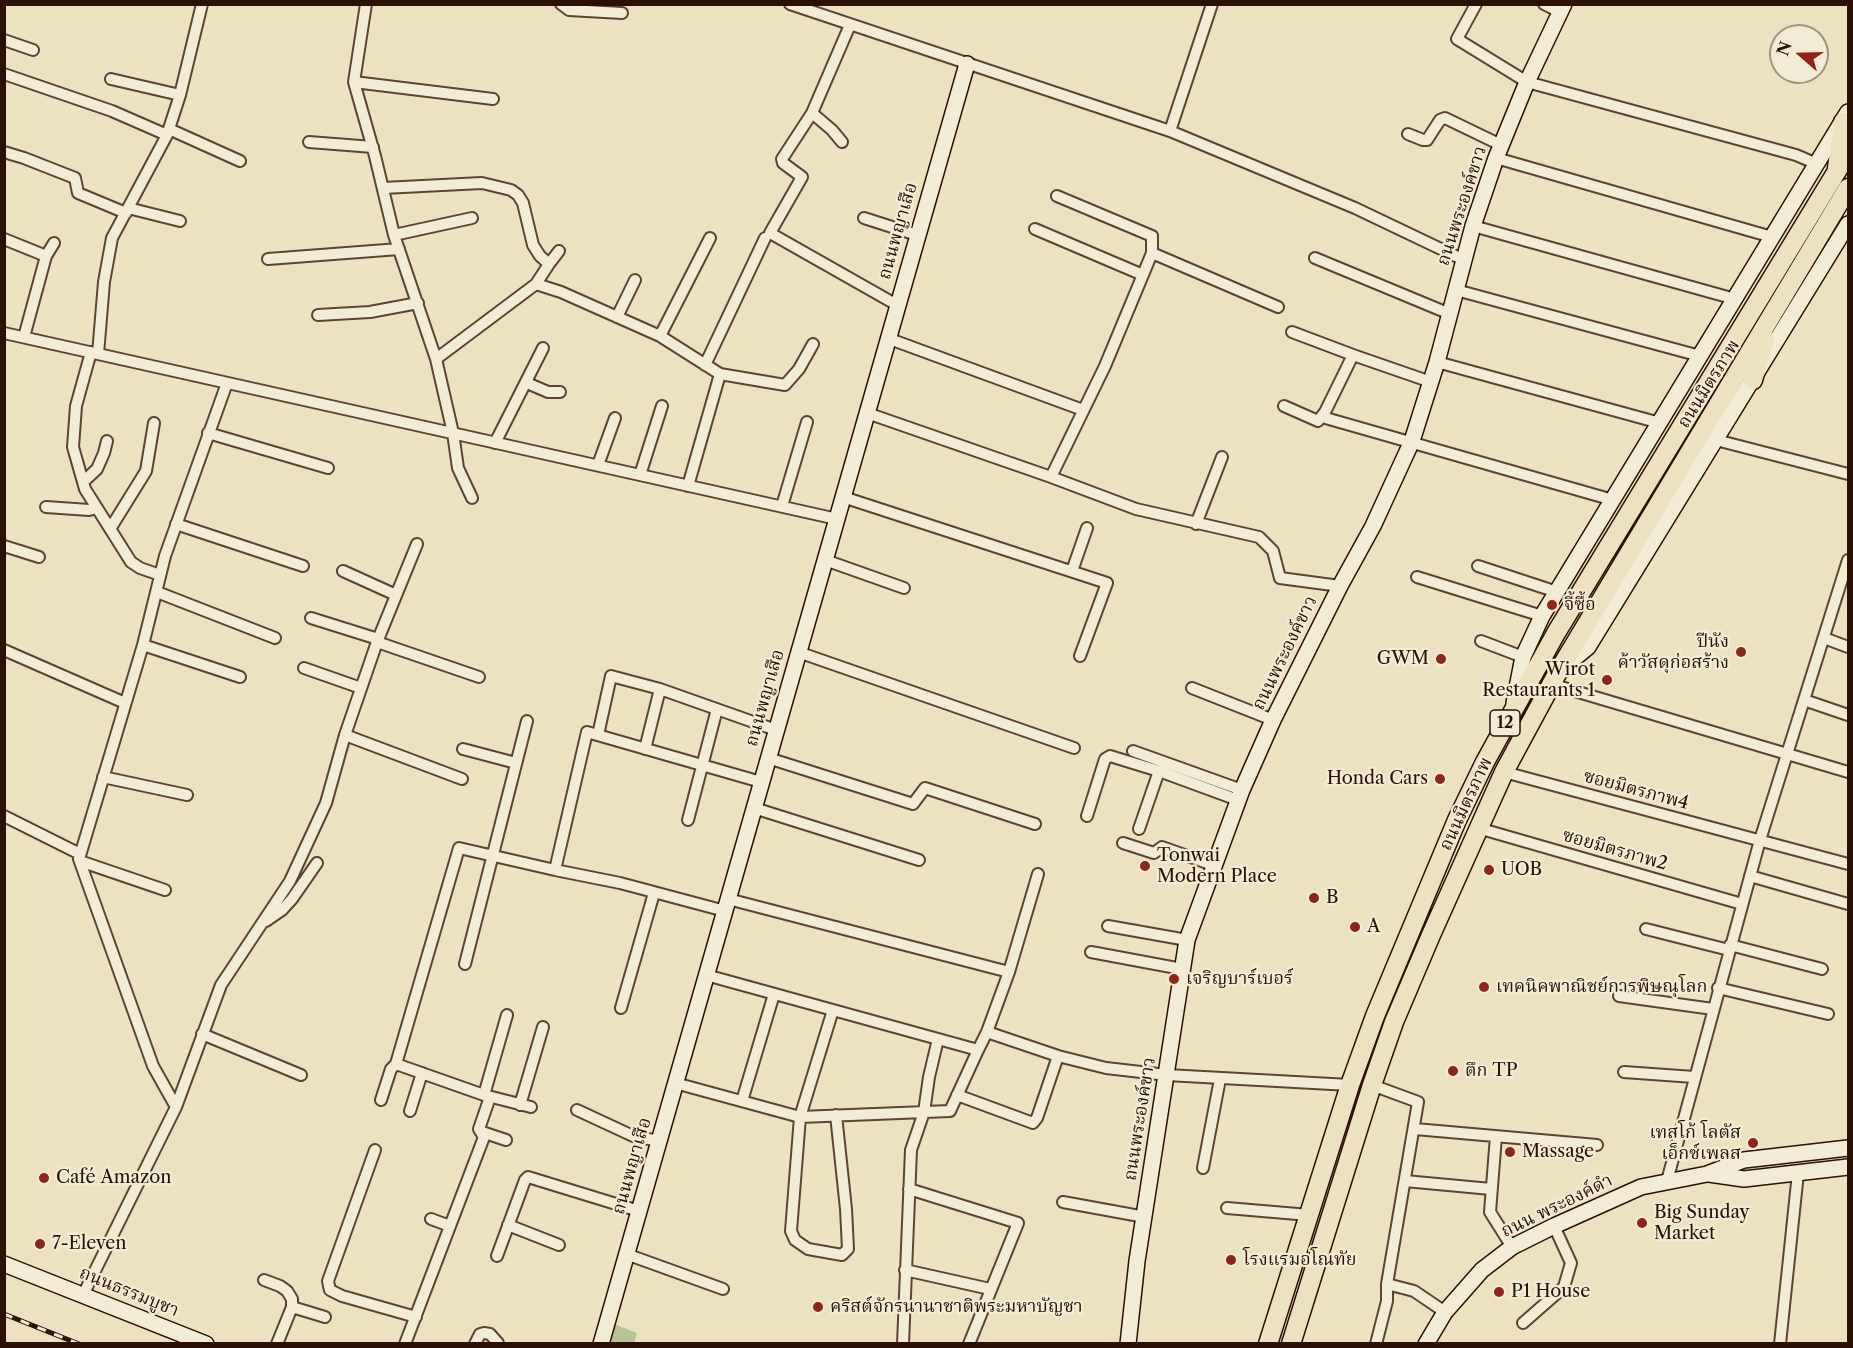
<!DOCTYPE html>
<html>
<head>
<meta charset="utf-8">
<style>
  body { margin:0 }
  #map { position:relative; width:1853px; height:1348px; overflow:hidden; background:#ece2bf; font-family:"Libre Caslon Text",serif }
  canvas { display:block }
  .frame { position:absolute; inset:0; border:6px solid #2c0f05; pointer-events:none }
  .north { position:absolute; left:1769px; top:24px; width:60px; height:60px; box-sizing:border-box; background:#f3ecd5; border:2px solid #a39482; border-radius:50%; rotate:290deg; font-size:16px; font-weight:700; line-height:24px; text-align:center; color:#2c0f05 }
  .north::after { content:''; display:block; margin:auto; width:21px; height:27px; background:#8f2418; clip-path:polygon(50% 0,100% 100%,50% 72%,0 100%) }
</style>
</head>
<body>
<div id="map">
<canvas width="1853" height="1348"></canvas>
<div class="frame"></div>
<div class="north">N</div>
</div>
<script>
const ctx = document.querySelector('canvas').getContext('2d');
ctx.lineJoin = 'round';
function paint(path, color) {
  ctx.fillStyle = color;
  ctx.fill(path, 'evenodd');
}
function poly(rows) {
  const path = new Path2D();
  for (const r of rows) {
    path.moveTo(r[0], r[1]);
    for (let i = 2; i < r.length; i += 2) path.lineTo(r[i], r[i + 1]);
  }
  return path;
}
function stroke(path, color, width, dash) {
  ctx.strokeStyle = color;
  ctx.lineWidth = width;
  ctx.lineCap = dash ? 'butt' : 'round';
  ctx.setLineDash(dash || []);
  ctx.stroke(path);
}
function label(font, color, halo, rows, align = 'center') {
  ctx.font = font + ' "Libre Caslon Text","Noto Serif Thai",serif';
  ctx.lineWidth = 4.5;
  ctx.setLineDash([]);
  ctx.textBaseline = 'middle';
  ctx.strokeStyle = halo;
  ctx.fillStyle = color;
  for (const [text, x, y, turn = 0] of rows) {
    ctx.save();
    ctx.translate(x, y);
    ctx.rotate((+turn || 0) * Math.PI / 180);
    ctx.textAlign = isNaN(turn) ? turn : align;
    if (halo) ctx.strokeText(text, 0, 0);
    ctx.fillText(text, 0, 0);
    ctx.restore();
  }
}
paint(poly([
  [614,1324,637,1333,634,1343,608,1344]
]), '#b6c393');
const street = poly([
  [366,4,354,82,375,156,394,235,436,359,453,433,458,468,472,498],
  [561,4,569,10,622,13],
  [790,4,1170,131,1355,208,1464,260],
  [1476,4,1457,39,1527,82,1796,155,1817,164],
  [1544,4,1560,12],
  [850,25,812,113,782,159,783,163,802,177,770,233,897,305],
  [4,40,33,50],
  [4,74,112,111,167,135],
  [111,79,180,95],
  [354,82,493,99],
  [812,113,832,130,842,142],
  [169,129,240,161],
  [1170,131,1212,4],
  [1408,134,1423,140,1427,140,1440,120,1445,118,1501,145],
  [309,142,373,147],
  [4,152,24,158,75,178,78,193,126,213],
  [1496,158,1772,237],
  [383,188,482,183,511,190,518,195,523,203,533,245,540,256,549,264,536,284],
  [128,208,180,221],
  [864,218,917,235],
  [1473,226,1735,299],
  [1035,229,1143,275],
  [394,235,472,218],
  [4,239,46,256,24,337],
  [1152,253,1278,307],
  [46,256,54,243],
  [1315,258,1450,314],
  [268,259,399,249],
  [549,264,559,251],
  [1456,290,1700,356],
  [318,315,370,312,418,303],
  [617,317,635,280],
  [1292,332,1353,355],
  [4,333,837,519],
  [660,336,710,238],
  [887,338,1083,410],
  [91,352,76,406,73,447,85,489,131,562,140,568,160,575],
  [98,354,104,282,112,238,167,135,180,95,202,4],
  [436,359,536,284,561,292,660,336,720,374,785,385,799,369,813,344],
  [1437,362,1660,423],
  [705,365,765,238],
  [527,383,548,392,560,392],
  [1284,406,1318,421,1325,412,1353,355,1431,382],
  [867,413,1051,477,1136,509,1259,537,1273,551,1280,578,1340,586],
  [1322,417,1613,500],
  [208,433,328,468],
  [1716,440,1848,474],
  [495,443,543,348],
  [598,465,615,418],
  [640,475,662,406],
  [1051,477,1105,366,1152,253,1152,236,1057,196],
  [83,482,97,469,104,453,107,441],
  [688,486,720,374],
  [843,497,1107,583,1080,656],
  [782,506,807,422],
  [46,507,89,510,97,508],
  [176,524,303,566],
  [1196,524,1222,457],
  [110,529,146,471,154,423],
  [4,546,39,557],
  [825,560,904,588],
  [1478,566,1557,592],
  [343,571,396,595],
  [1072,571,1087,528],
  [1417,577,1542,616],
  [157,592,275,638],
  [311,618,378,639],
  [1824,638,1848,647],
  [1481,641,1523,657],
  [377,642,479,677],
  [143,645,240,677],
  [4,650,125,703],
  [798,652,1074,748],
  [304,668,361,688],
  [1551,684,1848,772],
  [1192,688,1273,720],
  [1804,700,1848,715],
  [345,735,462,779],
  [598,735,611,676,660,689,776,730],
  [463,749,516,763],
  [645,749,660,689],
  [1133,751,1242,790],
  [768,758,913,804,925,788,1035,824],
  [1504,772,1848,864],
  [103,777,187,795],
  [754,808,919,860],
  [4,816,80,854],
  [1087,816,1105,759,1110,756,1159,771,1238,800],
  [688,820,717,709],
  [1478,828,1742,904],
  [1139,829,1159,771],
  [1123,843,1154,853,1162,847,1213,865],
  [80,861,165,890],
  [555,870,587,732,761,782],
  [1750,876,1848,904],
  [728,899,1009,972,987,1032],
  [266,921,282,910,292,899,317,863],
  [1108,926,1187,940],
  [1646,929,1729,950],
  [1730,945,1822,969],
  [1091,952,1182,969],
  [465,964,527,721],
  [1009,972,1038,874],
  [706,975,978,1050,987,1032,1058,1056,1106,1068,1167,1075,1350,1085],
  [1718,988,1828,1014],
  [1619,996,1713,1009],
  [621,1008,654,893],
  [833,1010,800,1117,791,1231,795,1240,808,1249,842,1255,848,1249,846,1209,836,1115],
  [202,1034,301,1075],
  [1624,1072,1694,1077],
  [675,1083,800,1117,950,1111,978,1050],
  [1372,1085,1418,1102,1387,1284,1414,1291,1445,1312],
  [484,1095,507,1015],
  [957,1095,1033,1123,1037,1118,1058,1056],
  [381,1100,391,1069,396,1064],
  [742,1101,774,994],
  [520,1105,543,1027],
  [176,1107,153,1066,79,859,143,645,165,556,227,383],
  [531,1107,484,1095,396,1064,459,848,555,870,620,883,725,911],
  [577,1110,633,1136,659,1141],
  [410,1111,422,1073],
  [1415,1129,1597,1145],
  [482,1132,506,1140],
  [1496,1136,1490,1212,1512,1247],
  [375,1150,328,1281,329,1286,330,1290,342,1296,416,1317],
  [1203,1168,1220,1079],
  [1405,1181,1491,1189],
  [1667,1181,1760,840,1848,560],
  [909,1189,1018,1223,969,1344],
  [1063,1202,1145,1217],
  [1227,1208,1309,1215],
  [431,1219,450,1226],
  [508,1225,559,1245],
  [626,1254,723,1289],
  [497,1256,525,1180,528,1177,639,1211],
  [905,1270,990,1289],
  [264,1280,280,1286,287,1291,292,1299,292,1307],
  [83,1295,176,1107,221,985,290,881,326,803,345,735,377,642,417,544],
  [1523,1323,1564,1287,1571,1263,1554,1226],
  [277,1344,292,1307,325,1317],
  [405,1344,484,1137,479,1129,490,1097],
  [475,1344,480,1334,484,1333,490,1334,498,1343],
  [903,1344,911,1150,924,1112,929,1077,938,1039],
  [1376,1344,1387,1301,1387,1284],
  [1780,1344,1798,1173]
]);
const secondary = poly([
  [1564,667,1588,647,1848,224],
  [1514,703,1523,657,1542,616,1848,112],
  [1709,1174,1744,1179,1848,1167],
  [4,1264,206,1344],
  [601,1344,967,64],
  [1128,1344,1137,1261,1187,940,1242,790,1273,720,1340,586,1373,526,1412,441,1437,362,1473,226,1496,158,1527,82,1564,4],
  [1426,1344,1445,1312,1482,1270,1512,1247,1554,1226,1641,1187,1707,1174,1744,1160,1848,1148]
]);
const primary = poly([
  [1837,168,1843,122],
  [1753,380,1765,339],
  [1268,1344,1350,1085,1375,1016,1457,820,1485,762,1556,633,1848,153],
  [1291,1344,1372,1085,1394,1022,1431,935,1504,772,1558,672,1848,188]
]);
stroke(street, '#5c4434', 14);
stroke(secondary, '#2c0f05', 18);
stroke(primary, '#2c0f05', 21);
stroke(street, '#f3ecd5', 10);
stroke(secondary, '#f3ecd5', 15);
stroke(primary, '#ece2bf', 18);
const rail = poly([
  [4,1314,79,1344]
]);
stroke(rail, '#2c0f05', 5);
stroke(rail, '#f3ecd5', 3, [9]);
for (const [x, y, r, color] of [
  [1552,605,6,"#8f2418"],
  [1741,652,6,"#8f2418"],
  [1441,659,6,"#8f2418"],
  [1607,680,6,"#8f2418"],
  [1440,779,6,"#8f2418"],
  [1145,866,6,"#8f2418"],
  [1489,870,6,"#8f2418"],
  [1314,898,6,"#8f2418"],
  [1355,927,6,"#8f2418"],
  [1174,979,6,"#8f2418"],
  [1484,987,6,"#8f2418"],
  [1453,1071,6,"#8f2418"],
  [1753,1143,6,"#8f2418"],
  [1510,1152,6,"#8f2418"],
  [44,1178,6,"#8f2418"],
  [1642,1223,6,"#8f2418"],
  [40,1244,6,"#8f2418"],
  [1231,1260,6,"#8f2418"],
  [1499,1292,6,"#8f2418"],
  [818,1307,6,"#8f2418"]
]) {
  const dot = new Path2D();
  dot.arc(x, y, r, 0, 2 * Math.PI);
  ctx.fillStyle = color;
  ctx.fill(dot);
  stroke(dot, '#f3ecd5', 2);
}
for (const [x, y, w] of [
  [1505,723,30]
]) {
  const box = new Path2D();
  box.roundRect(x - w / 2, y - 13, w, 26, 4.5);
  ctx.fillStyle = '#f3ecd5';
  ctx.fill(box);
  stroke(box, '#2c0f05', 1.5);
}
label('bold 16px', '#2c0f05', null, [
  ["12",1505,723]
]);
label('18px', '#2c0f05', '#f3ecd5', [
  ["ถนนพระองค์ขาว",1462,206,-72],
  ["ถนนพญาเสือ",898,231,-74],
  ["ถนนมิตรภาพ",1709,384,-58],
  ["ถนนพระองค์ขาว",1285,653,-64],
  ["ถนนพญาเสือ",765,698,-74],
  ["ซอยมิตรภาพ4",1636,790,15],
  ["ถนนมิตรภาพ",1466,804,-65],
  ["ซอยมิตรภาพ2",1615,850,16],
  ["ถนนพระองค์ขาว",1140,1119,-81],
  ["ถนนพญาเสือ",632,1166,-74],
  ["ถนน พระองค์ดำ",1557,1206,-26],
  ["ถนนธรรมบูชา",129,1292,22]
]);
label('18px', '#2c0f05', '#f3ecd5', [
  ["จี้ซื้อ",1564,605],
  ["ปีนัง",1729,642,"right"],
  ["ค้าวัสดุก่อสร้าง",1729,663,"right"],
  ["GWM",1429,659,"right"],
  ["Wirot",1595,670,"right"],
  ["Restaurants 1",1595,691,"right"],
  ["Honda Cars",1428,779,"right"],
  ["Tonwai",1157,856],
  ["Modern Place",1157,877],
  ["UOB",1501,870],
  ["B",1326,898],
  ["A",1367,927],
  ["เจริญบาร์เบอร์",1186,979],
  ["เทคนิคพาณิชย์การพิษณุโลก",1496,987],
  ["ตึก TP",1465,1071],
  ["เทสโก้ โลตัส",1741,1133,"right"],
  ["เอ็กซ์เพลส",1741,1154,"right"],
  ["Massage",1522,1152],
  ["Café Amazon",56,1178],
  ["Big Sunday",1654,1213],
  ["Market",1654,1234],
  ["7-Eleven",52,1244],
  ["โรงแรมอโณทัย",1243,1260],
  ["P1 House",1511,1292],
  ["คริสต์จักรนานาชาติพระมหาบัญชา",830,1307]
], 'left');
</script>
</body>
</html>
